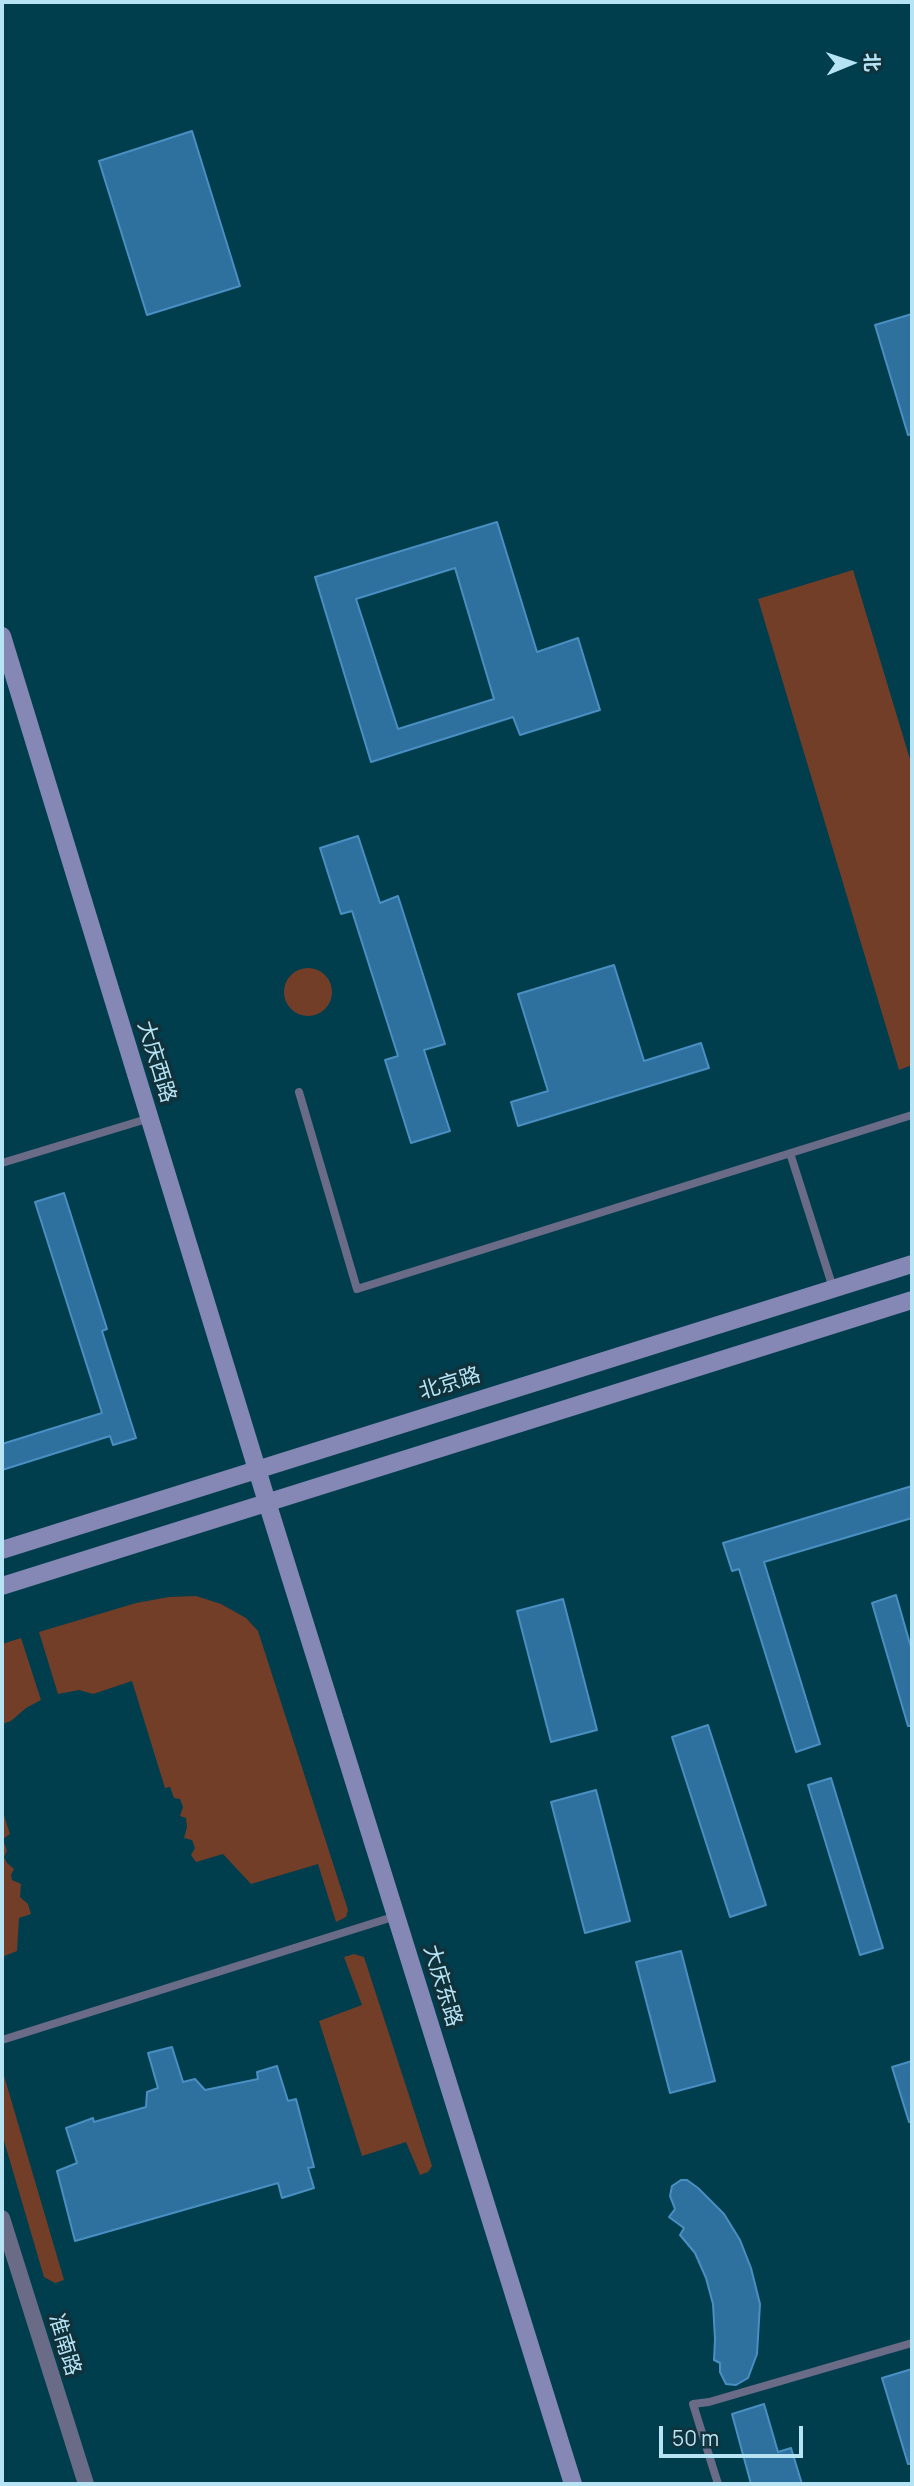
<!DOCTYPE html>
<html>
<head>
<meta charset="utf-8">
<style>
  body { margin:0 }
  #map { position:relative; width:914px; height:2486px; overflow:hidden; background:#003d4d; font-family:Manrope,"Noto Sans SC",sans-serif }
  canvas { display:block }
  .frame { position:absolute; inset:0; border:4px solid #b7e4f5; pointer-events:none }
  .north { position:absolute; left:816px; top:28px; width:70px; height:70px; -webkit-text-stroke:5px #11313b; paint-order:stroke; rotate:88deg; font-size:19px; font-weight:700; line-height:28px; text-align:center; color:#b7e4f5 }
  .north::after { content:''; display:block; margin:auto; width:24px; height:32px; background:#b7e4f5; clip-path:polygon(50% 0,100% 100%,50% 72%,0 100%) }
  .scale { position:absolute; left:659px; top:2426px; width:144px; height:32px; box-sizing:border-box; border:4px solid #b7e4f5; border-top:0; padding-left:9px; font-size:21px; line-height:24px; white-space:nowrap; color:#b7e4f5; -webkit-text-stroke:5px #11313b; paint-order:stroke }
</style>
</head>
<body>
<div id="map">
<canvas width="914" height="2486"></canvas>
<div class="frame"></div>
<div class="north">北</div>
<div class="scale">50 m</div>
</div>
<script>
const ctx = document.querySelector('canvas').getContext('2d');
ctx.lineJoin = 'round';
function paint(path, color) {
  ctx.fillStyle = color;
  ctx.fill(path, 'evenodd');
}
function poly(rows) {
  const path = new Path2D();
  for (const r of rows) {
    if (r.length === 3) {
      path.moveTo(r[0] + r[2], r[1]);
      path.arc(r[0], r[1], r[2], 0, 2 * Math.PI);
      continue;
    }
    path.moveTo(r[0], r[1]);
    for (let i = 2; i < r.length; i += 2) path.lineTo(r[i], r[i + 1]);
  }
  return path;
}
function stroke(path, color, width, dash) {
  ctx.strokeStyle = color;
  ctx.lineWidth = width;
  ctx.lineCap = dash ? 'butt' : 'round';
  ctx.setLineDash(dash || []);
  ctx.stroke(path);
}
function label(font, color, halo, rows, align = 'center') {
  ctx.font = font + ' Manrope,"Noto Sans SC",sans-serif';
  ctx.lineWidth = 7;
  ctx.setLineDash([]);
  ctx.textBaseline = 'middle';
  ctx.strokeStyle = halo;
  ctx.fillStyle = color;
  for (const [text, x, y, turn = 0] of rows) {
    ctx.save();
    ctx.translate(x, y);
    ctx.rotate((+turn || 0) * Math.PI / 180);
    ctx.textAlign = isNaN(turn) ? turn : align;
    if (halo) ctx.strokeText(text, 0, 0);
    ctx.fillText(text, 0, 0);
    ctx.restore();
  }
}
paint(poly([
  [853,570,912,766,912,1065,899,1070,758,599],
  [308,992,24],
  [196,1596,221,1604,246,1618,258,1631,348,1910,346,1917,336,1922,318,1864,251,1884,223,1854,196,1862,191,1855,195,1848,192,1840,184,1838,187,1827,186,1818,180,1816,183,1807,180,1799,174,1798,170,1787,165,1788,132,1681,93,1694,79,1690,58,1694,39,1632,136,1603,169,1597],
  [21,1638,41,1700,26,1708,11,1721,2,1724,2,1644],
  [2,1809,10,1834,3,1839,7,1851,4,1857,7,1863,14,1869,11,1875,12,1880,21,1884,20,1897,28,1904,31,1914,19,1918,17,1951,2,1957],
  [354,1954,364,1957,432,2166,428,2172,420,2175,406,2142,362,2156,319,2021,362,2005,344,1957],
  [2,2069,64,2280,55,2283,44,2277,2,2134]
]), '#733e28');
const building = poly([
  [192,131,240,286,147,315,99,161,192,131],
  [912,314,912,434,908,435,875,325,912,314],
  [497,522,537,652,578,638,600,710,520,735,513,717,371,762,315,577,497,522],
  [455,568,494,699,398,729,356,599,455,568],
  [358,836,380,903,398,896,445,1044,424,1050,450,1131,411,1143,385,1060,398,1056,352,911,341,914,320,848,358,836],
  [614,965,644,1061,701,1043,709,1068,518,1126,511,1102,548,1091,518,994,614,965],
  [64,1193,107,1329,102,1331,136,1438,113,1445,110,1436,2,1470,2,1444,102,1413,35,1202,64,1193],
  [912,1486,912,1518,764,1562,820,1744,796,1752,739,1569,732,1571,723,1543,912,1486],
  [896,1595,912,1651,912,1726,908,1726,872,1603,896,1595],
  [563,1599,597,1730,551,1742,517,1611,563,1599],
  [708,1725,766,1905,730,1917,672,1737,708,1725],
  [831,1778,883,1948,860,1955,808,1785,831,1778],
  [596,1790,630,1921,585,1933,551,1802,596,1790],
  [681,1951,715,2081,670,2093,636,1962,681,1951],
  [172,2047,183,2082,195,2079,205,2090,258,2079,257,2072,277,2066,288,2101,296,2099,314,2167,308,2168,314,2188,282,2198,278,2183,75,2241,57,2171,77,2163,66,2128,93,2118,94,2122,146,2107,147,2092,158,2088,148,2053,172,2047],
  [912,2061,912,2122,909,2122,892,2067,912,2061],
  [681,2180,687,2180,698,2188,724,2214,740,2240,751,2268,760,2304,757,2354,748,2378,736,2385,726,2384,720,2372,720,2363,714,2360,715,2339,713,2304,706,2278,695,2253,680,2235,684,2228,669,2217,675,2209,670,2196,672,2186,681,2180],
  [912,2369,912,2464,908,2464,882,2378,912,2369],
  [764,2404,778,2452,791,2448,802,2484,751,2484,732,2414,764,2404]
]);
paint(building, '#2e719f');
stroke(building, '#4a8fc2', 2);
stroke(poly([
  [299,1092,357,1289,912,1115],
  [790,1153,833,1288],
  [2,1163,150,1118],
  [2,2040,396,1916],
  [718,2484,693,2404,709,2402,912,2343]
]), '#696b87', 8);
stroke(poly([
  [2,2218,86,2484]
]), '#696b87', 16);
stroke(poly([
  [2,636,267,1502,573,2484],
  [2,1550,912,1264],
  [2,1586,912,1300]
]), '#8587b4', 18);
label('21px', '#b7e4f5', '#11313b', [
  ["大庆西路",156,1062,73],
  ["北京路",450,1384,-17],
  ["大庆东路",442,1986,73],
  ["准南路",64,2345,73]
]);
</script>
</body>
</html>
